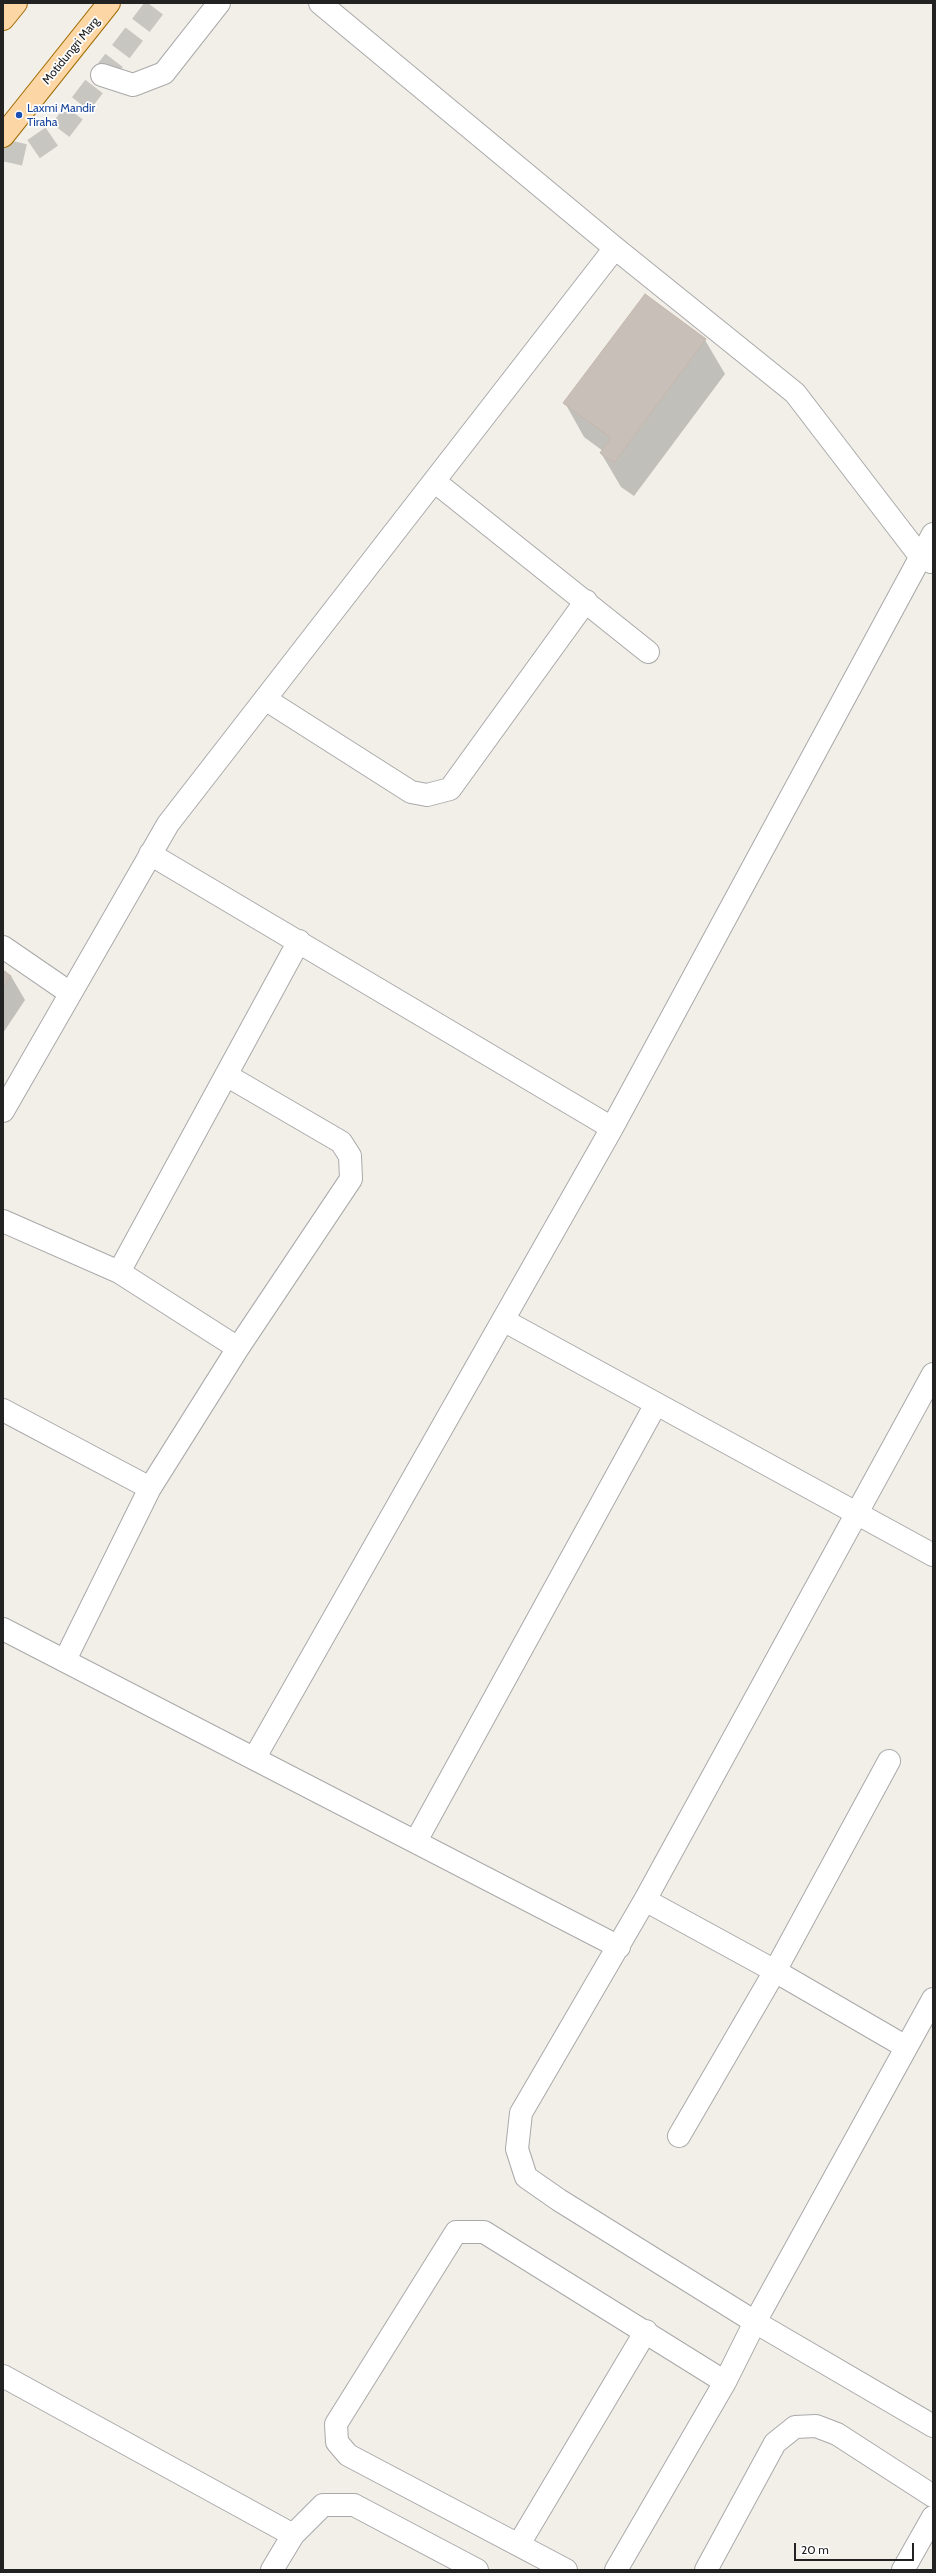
<!DOCTYPE html>
<html>
<head>
<meta charset="utf-8">
<style>
  body { margin:0 }
  #map { position:relative; width:936px; height:2573px; overflow:hidden; background:#f2efe9; font-family:Cabin,sans-serif }
  canvas { display:block }
  .frame { position:absolute; inset:0; border:4px solid #222; pointer-events:none }
  .scale { position:absolute; left:794px; top:2543px; width:120px; height:18px; box-sizing:border-box; border:2px solid #222; border-top:0; padding-left:5px; font-size:12px; line-height:14px; white-space:nowrap; color:#222; -webkit-text-stroke:3px #fff; paint-order:stroke }
</style>
</head>
<body>
<div id="map">
<canvas width="936" height="2573"></canvas>
<div class="frame"></div>
<div class="scale">20 m</div>
</div>
<script>
const ctx = document.querySelector('canvas').getContext('2d');
ctx.lineJoin = 'round';
function paint(path, color) {
  ctx.fillStyle = color;
  ctx.fill(path, 'evenodd');
}
function poly(rows) {
  const path = new Path2D();
  for (const r of rows) {
    path.moveTo(r[0], r[1]);
    for (let i = 2; i < r.length; i += 2) path.lineTo(r[i], r[i + 1]);
  }
  return path;
}
function stroke(path, color, width, dash) {
  ctx.strokeStyle = color;
  ctx.lineWidth = width;
  ctx.lineCap = dash ? 'butt' : 'round';
  ctx.setLineDash(dash || []);
  ctx.stroke(path);
}
function label(font, color, halo, rows, align = 'center') {
  ctx.font = font + ' Cabin,sans-serif';
  ctx.lineWidth = 3.5;
  ctx.setLineDash([]);
  ctx.textBaseline = 'middle';
  ctx.strokeStyle = halo;
  ctx.fillStyle = color;
  for (const [text, x, y, turn = 0] of rows) {
    ctx.save();
    ctx.translate(x, y);
    ctx.rotate((+turn || 0) * Math.PI / 180);
    ctx.textAlign = isNaN(turn) ? turn : align;
    if (halo) ctx.strokeText(text, 0, 0);
    ctx.fillText(text, 0, 0);
    ctx.restore();
  }
}
paint(poly([
  [705,340,725,374,634,496,621,487,601,453,603,451,584,437,565,403],
  [3,971,11,976,25,1000,3,1033]
]), '#0003');
const building = poly([
  [645,294,706,339,614,463,600,453,611,438,563,403,645,294],
  [3,970,11,976,3,989,3,970]
]);
paint(building, '#c7bfb8');
stroke(building, '#c4b6ab', 1);
stroke(poly([
  [3,150,25,155,60,131,158,3]
]), '#c8c6c1', 22, [22, 11]);
const minor = poly([
  [320,3,615,248,795,393,920,556,931,562],
  [102,75,133,85,164,73,219,3],
  [434,481,648,652],
  [265,699,411,792,427,795,450,789,586,601],
  [150,854,612,1128],
  [3,947,70,993],
  [3,1111,168,824,615,248],
  [3,1221,119,1272,238,1348],
  [119,1272,299,941],
  [503,1320,933,1555],
  [933,1374,645,1900,521,2113,517,2149,526,2177,559,2200,755,2322,933,2426],
  [3,1410,150,1488,65,1660],
  [150,1488,238,1348,351,1179,350,1156,341,1142,226,1075],
  [3,1629,619,1947],
  [255,1757,612,1128,933,534],
  [416,1841,656,1404],
  [645,1900,775,1971,906,2047],
  [679,2136,775,1971,889,1761],
  [3,2376,293,2535],
  [519,2544,646,2331],
  [272,2570,293,2535,323,2505,354,2505,477,2570],
  [566,2570,348,2455,337,2442,336,2424,456,2232,484,2232,725,2382],
  [616,2570,725,2382,755,2322,933,1999],
  [706,2570,775,2443,795,2427,816,2426,837,2434,933,2496],
  [903,2570,933,2517]
]);
const major = poly([
  [3,19,16,3],
  [3,136,109,3]
]);
stroke(minor, '#a9a9a9', 24);
stroke(major, '#a06b00', 24);
stroke(minor, '#fff', 22);
stroke(major, '#fcd6a4', 22);
for (const [x, y, r, color] of [
  [19,115,4,"#1a4fb4"]
]) {
  const dot = new Path2D();
  dot.arc(x, y, r, 0, 2 * Math.PI);
  ctx.fillStyle = color;
  ctx.fill(dot);
  stroke(dot, '#fff', 1.5);
}
label('12px', '#222', '#fff', [
  ["Motidungri Marg",71,51,-51]
]);
label('12px', '#164399', '#fff', [
  ["Laxmi Mandir",27,108],
  ["Tiraha",27,122]
], 'left');
</script>
</body>
</html>
